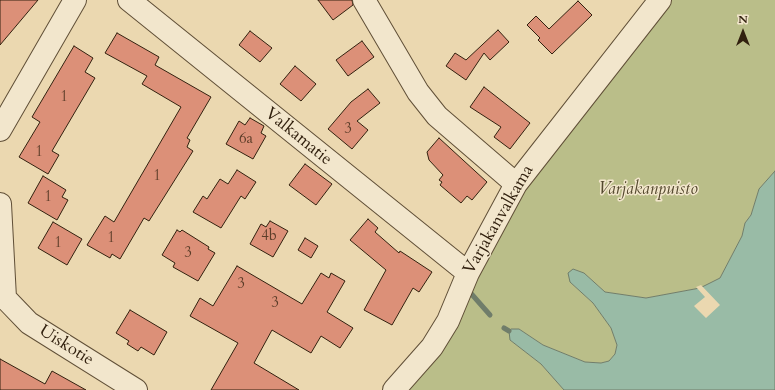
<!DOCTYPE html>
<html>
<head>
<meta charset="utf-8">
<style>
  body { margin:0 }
  #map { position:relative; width:775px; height:390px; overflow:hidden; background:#ebd8b0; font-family:Cardo,serif }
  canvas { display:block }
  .north { position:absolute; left:723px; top:12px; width:40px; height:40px; -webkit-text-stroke:3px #f2e6cc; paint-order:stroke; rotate:0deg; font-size:11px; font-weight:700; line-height:16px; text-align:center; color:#32210f }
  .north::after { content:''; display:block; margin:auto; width:14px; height:18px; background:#32210f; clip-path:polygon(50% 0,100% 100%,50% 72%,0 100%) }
</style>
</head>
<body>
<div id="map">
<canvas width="775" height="390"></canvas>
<div class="north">N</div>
</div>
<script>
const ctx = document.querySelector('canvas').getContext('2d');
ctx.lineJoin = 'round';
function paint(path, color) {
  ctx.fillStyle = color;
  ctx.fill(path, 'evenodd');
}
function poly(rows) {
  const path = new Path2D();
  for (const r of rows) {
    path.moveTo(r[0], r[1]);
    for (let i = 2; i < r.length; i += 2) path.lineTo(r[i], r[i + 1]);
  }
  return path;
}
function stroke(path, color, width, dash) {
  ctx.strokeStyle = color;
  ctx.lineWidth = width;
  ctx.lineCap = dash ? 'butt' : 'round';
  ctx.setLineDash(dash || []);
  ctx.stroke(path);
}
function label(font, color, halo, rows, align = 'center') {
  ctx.font = font + ' Cardo,serif';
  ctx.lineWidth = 3;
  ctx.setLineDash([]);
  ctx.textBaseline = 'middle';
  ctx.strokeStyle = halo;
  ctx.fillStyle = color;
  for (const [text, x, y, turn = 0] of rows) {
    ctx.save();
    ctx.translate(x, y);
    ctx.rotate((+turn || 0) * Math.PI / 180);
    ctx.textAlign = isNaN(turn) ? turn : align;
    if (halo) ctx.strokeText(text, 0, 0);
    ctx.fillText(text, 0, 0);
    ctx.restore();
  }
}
paint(poly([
  [667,0,775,0,775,171,759,189,751,215,745,223,742,236,720,278,700,288,646,298,605,292,584,273,573,269,570,282,593,303,611,328,617,345,615,354,609,361,601,363,585,362,543,345,519,329,510,340,541,364,564,390,397,390,509,205]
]), '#babe89');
const water = poly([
  [775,171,775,390,564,390,541,364,510,340,509,331,511,329,519,329,543,345,585,362,601,363,609,361,615,354,617,345,611,328,593,303,570,282,568,273,573,269,584,273,605,292,646,298,700,288,720,278,742,236,745,223,751,215,759,189,775,171]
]);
paint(water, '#99bba6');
stroke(water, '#707d6a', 1);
paint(poly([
  [701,285,720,305,706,318,694,306,705,297,696,287]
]), '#ebd8b0');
stroke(poly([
  [468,290,490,315],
  [504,328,509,331]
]), '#707d6a', 5);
const building = poly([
  [0,0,38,0,0,45,0,0],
  [318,0,352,0,353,5,333,20,318,0],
  [578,1,592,15,552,54,538,40,540,38,527,25,536,16,549,29,578,1],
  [498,30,509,42,490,60,484,53,466,80,446,66,455,53,466,60,498,30],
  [250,31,272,48,260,62,239,45,250,31],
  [117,33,159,57,155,65,211,97,187,138,190,140,187,147,193,151,149,221,144,218,120,259,112,254,110,258,87,245,105,216,114,222,181,107,142,84,147,76,105,53,117,33],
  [362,41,374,57,348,76,336,60,362,41],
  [74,46,93,58,85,72,95,78,52,151,59,155,48,174,19,157,40,122,32,117,74,46],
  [295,66,316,84,301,101,280,84,295,66],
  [484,87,530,123,510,149,494,137,501,127,470,107,484,87],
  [368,89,380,103,357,121,368,130,352,149,328,129,351,102,368,89],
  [250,118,264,126,261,133,266,136,253,159,226,144,239,121,245,125,250,118],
  [439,138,487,182,472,200,467,196,461,203,440,185,442,182,439,180,443,175,429,160,427,152,439,138],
  [305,164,332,184,316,205,289,185,305,164],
  [237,170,256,182,245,199,241,196,221,228,193,212,203,196,207,199,220,179,228,184,237,170],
  [43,176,66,190,62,197,68,200,57,220,28,203,43,176],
  [368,219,378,228,375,232,399,253,400,251,432,272,419,292,413,288,392,325,364,310,386,270,350,240,368,219],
  [270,221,288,231,273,257,250,244,261,224,266,227,270,221],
  [53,222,82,239,67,265,38,248,53,222],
  [177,230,180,232,182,230,209,247,208,249,215,253,198,281,173,267,175,263,162,255,177,230],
  [305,238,318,246,311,258,298,250,305,238],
  [237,266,302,304,321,273,329,278,331,273,345,281,327,312,353,328,340,348,321,336,311,353,272,330,254,363,299,390,211,390,238,343,190,316,200,298,213,306,237,266],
  [130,310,167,332,154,355,141,347,138,351,127,344,129,341,116,333,130,310],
  [0,359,45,384,52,371,86,390,0,390,0,359]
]);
paint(building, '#dc9078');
stroke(building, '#32210f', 1);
const minor = poly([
  [129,0,468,273],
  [364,0,418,92,437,116,516,184],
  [0,130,75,0],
  [0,204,5,298],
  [5,298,29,323,136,390],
  [394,390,432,347,448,321,468,273,516,184,660,0]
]);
stroke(minor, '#604f37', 24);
stroke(minor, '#f2e6cc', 22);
label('15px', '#5c3d29', null, [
  ["1",64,98],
  ["3",348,130],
  ["6a",246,140],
  ["1",39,153],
  ["1",157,177],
  ["1",48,198],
  ["4b",269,237],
  ["1",111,239],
  ["1",58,244],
  ["3",188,254],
  ["3",241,285],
  ["3",275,304]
]);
label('17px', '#32210f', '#f2e6cc', [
  ["Valkamatie",298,137,39],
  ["Varjakanvalkama",499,220,-60],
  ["Uiskotie",66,346,32]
]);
label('italic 17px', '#54482e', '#f2e6cc', [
  ["Varjakanpuisto",648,190]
]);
</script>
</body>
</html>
